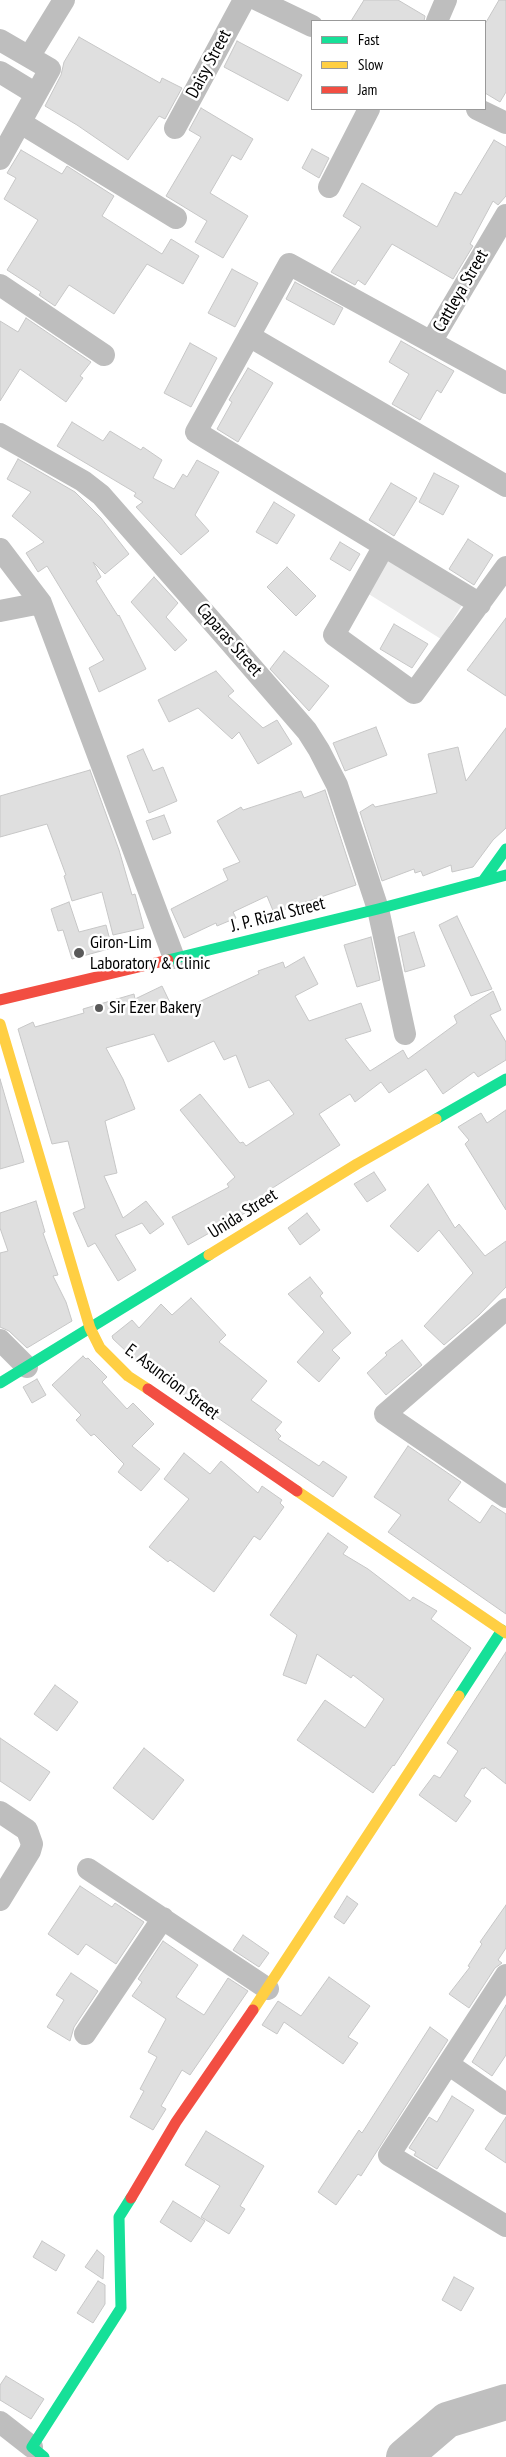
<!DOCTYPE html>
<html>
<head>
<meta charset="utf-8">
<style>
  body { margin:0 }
  #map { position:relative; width:506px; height:2457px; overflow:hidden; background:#fff; font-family:"PT Sans Narrow",sans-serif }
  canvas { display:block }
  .legend { position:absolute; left:311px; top:20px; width:175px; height:90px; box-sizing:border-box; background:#fff; border:1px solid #999; margin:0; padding:6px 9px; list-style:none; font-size:15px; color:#000 }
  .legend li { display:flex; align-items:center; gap:10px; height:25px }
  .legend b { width:25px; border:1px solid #999 }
</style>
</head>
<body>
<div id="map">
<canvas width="506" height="2457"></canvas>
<ul class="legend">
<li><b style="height:6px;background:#16e098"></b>Fast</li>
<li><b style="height:6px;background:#ffcf43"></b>Slow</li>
<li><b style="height:6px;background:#f24e42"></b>Jam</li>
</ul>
</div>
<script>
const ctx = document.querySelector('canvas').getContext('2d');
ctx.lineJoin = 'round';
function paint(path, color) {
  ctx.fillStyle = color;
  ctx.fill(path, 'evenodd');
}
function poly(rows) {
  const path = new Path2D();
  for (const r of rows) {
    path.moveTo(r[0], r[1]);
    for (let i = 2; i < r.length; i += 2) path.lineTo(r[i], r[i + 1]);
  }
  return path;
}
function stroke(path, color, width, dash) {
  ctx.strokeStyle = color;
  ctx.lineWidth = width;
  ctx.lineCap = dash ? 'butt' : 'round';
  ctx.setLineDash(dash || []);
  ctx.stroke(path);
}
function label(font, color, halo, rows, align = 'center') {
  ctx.font = font + ' "PT Sans Narrow",sans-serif';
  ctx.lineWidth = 5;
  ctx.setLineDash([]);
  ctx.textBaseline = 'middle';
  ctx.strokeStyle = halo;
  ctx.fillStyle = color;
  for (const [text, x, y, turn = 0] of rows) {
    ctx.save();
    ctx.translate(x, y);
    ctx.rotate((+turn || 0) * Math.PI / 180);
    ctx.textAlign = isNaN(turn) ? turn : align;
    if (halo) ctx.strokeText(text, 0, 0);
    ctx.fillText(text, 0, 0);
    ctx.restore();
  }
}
paint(poly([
  [388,559,462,605,441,639,367,593]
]), '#ececec');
stroke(poly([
  [404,2457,447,2420,506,2402]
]), '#bfbfbf', 36);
const building = poly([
  [364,0,398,0,425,16,424,21,351,21,364,0],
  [499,0,506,0,506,92,500,102,485,93,485,24,499,0],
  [79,37,160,83,162,78,182,88,165,119,159,116,128,160,77,125,45,106,61,75,64,62,79,37],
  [237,41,302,75,288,101,224,67,237,41],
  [201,108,253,139,241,160,232,155,210,193,248,216,223,258,195,242,207,221,166,196,201,137,189,130,201,108],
  [494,140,506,147,506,196,498,205,493,201,470,244,473,246,453,279,392,244,365,285,358,280,355,285,331,272,361,227,343,216,362,183,437,227,455,192,461,195,494,140],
  [312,149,329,158,319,178,302,168,312,149],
  [21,150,62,174,67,166,114,196,102,216,162,254,171,239,199,256,183,284,147,264,114,314,69,285,55,306,39,295,41,292,7,270,38,220,4,199,16,178,7,173,21,150],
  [232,269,258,283,235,327,208,313,232,269],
  [295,282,343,308,334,325,286,299,295,282],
  [26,318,91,362,80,376,83,378,66,402,20,369,0,401,0,321,18,332,26,318],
  [401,341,454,371,441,393,437,390,420,420,392,404,409,374,389,362,401,341],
  [190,343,217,358,191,407,164,393,190,343],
  [248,368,273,383,238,442,217,429,232,402,229,400,248,368],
  [72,422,103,441,110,431,141,450,143,447,162,460,153,478,174,489,183,474,187,477,197,460,219,472,195,515,209,531,181,555,136,507,143,502,134,496,136,493,57,446,72,422],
  [18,459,75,492,101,518,129,554,105,574,93,562,101,577,96,581,118,616,119,615,146,669,99,692,89,668,104,660,47,566,38,572,26,553,44,542,12,516,31,492,7,479,18,459],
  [434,473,459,486,443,515,419,502,434,473],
  [391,483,417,498,394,536,369,520,391,483],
  [274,502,295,515,277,544,256,532,274,502],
  [468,539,493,555,474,585,449,569,468,539],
  [340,542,360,554,350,571,330,559,340,542],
  [287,567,316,596,296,616,267,587,287,567],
  [154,577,178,603,166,617,187,640,175,651,131,602,154,577],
  [506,618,506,696,467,670,506,618],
  [394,624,428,644,412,668,380,649,394,624],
  [284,651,329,686,309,711,270,669,284,651],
  [216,671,234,691,228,696,263,728,277,720,292,744,258,764,239,732,232,739,198,708,169,722,158,700,216,671],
  [376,727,387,755,345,771,333,743,376,727],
  [506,728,506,828,493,840,473,867,452,872,451,865,423,876,421,871,415,873,414,869,382,881,360,812,373,804,375,807,437,793,428,754,458,747,466,781,506,728],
  [143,749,153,771,163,767,177,801,149,813,127,756,143,749],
  [90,770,119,850,132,895,135,894,144,928,113,935,102,892,72,901,64,876,66,875,47,824,0,837,0,796,90,770],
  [325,790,356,885,274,913,267,896,233,912,236,918,217,926,216,923,184,938,171,909,228,880,223,869,240,862,217,821,241,807,243,810,301,791,304,798,325,790],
  [164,815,171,833,153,840,146,821,164,815],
  [69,902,79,932,106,925,112,948,72,959,63,930,58,931,51,909,69,902],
  [457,916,492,989,471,996,439,925,457,916],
  [414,932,425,966,405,972,398,937,414,932],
  [371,937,380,980,357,987,344,945,371,937],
  [304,957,318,984,295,996,309,1021,361,1003,371,1031,345,1039,370,1071,403,1050,408,1059,457,1023,454,1016,493,991,501,1010,490,1015,506,1042,506,1060,478,1077,474,1072,443,1094,426,1069,389,1093,381,1082,355,1102,350,1094,319,1114,340,1145,271,1189,274,1193,252,1209,188,1245,172,1217,229,1187,227,1184,235,1177,180,1110,200,1094,240,1143,243,1142,246,1146,294,1114,269,1080,249,1088,236,1055,224,1060,214,1041,168,1062,154,1034,106,1048,123,1079,135,1109,105,1121,117,1173,104,1176,123,1218,146,1201,164,1224,150,1234,142,1223,115,1235,136,1270,118,1281,95,1243,88,1247,73,1213,85,1208,68,1141,52,1144,18,1029,33,1022,35,1027,84,1013,83,1009,134,994,135,999,162,986,175,1013,259,974,258,971,283,962,285,968,304,957],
  [0,1079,24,1162,0,1169,0,1079],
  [506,1110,506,1210,465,1144,469,1140,458,1127,481,1113,487,1123,506,1110],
  [374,1172,386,1190,367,1202,354,1184,374,1172],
  [428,1184,455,1228,459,1224,485,1256,506,1241,506,1287,479,1315,444,1345,424,1326,473,1273,439,1230,418,1252,390,1226,428,1184],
  [36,1201,45,1232,43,1233,58,1275,53,1276,66,1302,72,1321,27,1348,9,1331,0,1327,0,1253,8,1251,0,1228,0,1213,36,1201],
  [307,1213,320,1230,300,1245,288,1228,307,1213],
  [310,1277,323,1293,320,1296,351,1333,332,1350,340,1358,319,1382,297,1362,324,1332,288,1294,310,1277],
  [191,1298,226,1335,219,1342,267,1381,251,1400,282,1422,275,1430,281,1436,278,1439,319,1466,323,1461,347,1477,333,1497,142,1366,113,1339,112,1336,132,1320,139,1328,161,1304,172,1315,191,1298],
  [402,1340,422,1365,386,1395,367,1373,387,1355,385,1353,402,1340],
  [83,1356,86,1359,88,1358,107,1377,102,1382,127,1409,133,1403,154,1424,132,1446,160,1469,141,1491,118,1472,124,1464,94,1434,91,1436,76,1420,81,1415,52,1385,83,1356],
  [37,1379,46,1395,32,1403,23,1387,37,1379],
  [408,1446,461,1482,448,1500,480,1523,492,1505,506,1514,506,1614,388,1532,401,1515,374,1497,408,1446],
  [184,1453,210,1474,221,1461,258,1493,262,1486,282,1500,280,1503,284,1507,260,1540,254,1536,214,1592,170,1560,168,1562,149,1547,189,1499,164,1479,184,1453],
  [328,1533,348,1547,343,1554,368,1569,410,1601,413,1597,437,1611,431,1619,471,1648,394,1766,393,1765,373,1793,297,1740,325,1700,365,1728,384,1699,353,1675,351,1678,317,1654,306,1684,283,1675,297,1635,270,1615,328,1533],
  [506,1652,506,1784,485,1767,484,1769,482,1768,464,1796,471,1801,456,1822,419,1795,434,1775,440,1778,458,1751,447,1743,506,1652],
  [55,1685,78,1702,57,1731,34,1714,55,1685],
  [0,1738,50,1772,30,1801,0,1781,0,1738],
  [144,1748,184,1780,153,1820,113,1788,144,1748],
  [80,1886,112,1907,115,1903,144,1922,116,1964,86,1944,78,1955,48,1934,80,1886],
  [347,1896,358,1904,344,1924,334,1917,347,1896],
  [506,1905,506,1948,498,1960,502,1963,495,1968,469,2008,449,1994,470,1967,468,1966,482,1944,480,1942,506,1905],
  [243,1935,269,1953,259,1967,233,1950,243,1935],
  [163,1941,198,1965,176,1997,204,2015,228,1978,248,1991,190,2075,182,2070,161,2106,166,2109,153,2130,130,2117,144,2091,140,2089,157,2057,148,2052,166,2019,132,1996,142,1982,138,1979,163,1941],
  [71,1973,98,1991,74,2027,70,2041,47,2027,64,2000,56,1995,71,1973],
  [329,1977,370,2006,348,2037,358,2043,343,2064,284,2022,277,2034,262,2025,278,2001,301,2016,329,1977],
  [506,2005,506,2055,492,2076,472,2062,506,2005],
  [430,2027,448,2040,361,2176,358,2174,336,2205,318,2192,359,2130,362,2133,430,2027],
  [452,2096,474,2110,437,2169,414,2155,416,2152,409,2148,429,2117,437,2122,452,2096],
  [506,2117,506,2163,485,2149,506,2117],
  [206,2131,264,2166,240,2206,245,2209,229,2234,201,2217,220,2186,185,2165,206,2131],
  [173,2201,205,2221,191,2242,160,2222,173,2201],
  [42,2241,65,2255,56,2271,33,2257,42,2241],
  [97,2250,104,2256,103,2279,85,2267,97,2250],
  [454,2277,474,2288,461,2311,442,2300,454,2277],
  [98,2281,105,2285,105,2304,93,2323,77,2313,98,2281],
  [6,2376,44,2399,31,2419,0,2400,0,2385,6,2376]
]);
paint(building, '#dfdfdf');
stroke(building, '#c7c7c7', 1);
stroke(poly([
  [258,0,312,26],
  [437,21,446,0],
  [0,40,50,69,0,159],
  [29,57,64,0],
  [0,72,36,94],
  [477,109,506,123],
  [21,123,176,218],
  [175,128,244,0],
  [329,187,369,109],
  [0,285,104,355],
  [249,336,506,486],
  [431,342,506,215],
  [0,434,83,481,101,495,230,642,307,731,319,750,337,785,378,909,405,1034],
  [384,546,334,635,414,693,506,567],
  [0,549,41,603,174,958],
  [480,604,196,432,289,264,506,383],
  [0,611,41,603],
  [506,1309,385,1414,506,1497],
  [0,1340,27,1367],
  [0,1812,27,1830,32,1844,30,1851,0,1900],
  [88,1869,268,1989],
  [506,1975,389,2155,506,2226],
  [85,2034,163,1918],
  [448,2064,506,2104],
  [0,2422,32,2447]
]), '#bebebe', 22);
stroke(poly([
  [483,881,506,849],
  [168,960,378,909,506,875],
  [436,1119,506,1079],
  [0,1383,209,1255],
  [459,1696,502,1630],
  [44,2457,32,2447,121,2308,119,2217,131,2198]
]), '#16e098', 11);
stroke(poly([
  [0,1024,90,1328,100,1348,128,1376,148,1389],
  [209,1255,357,1164,436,1119],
  [297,1491,506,1633],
  [253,2010,459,1696]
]), '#ffcf43', 11);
stroke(poly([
  [0,1000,168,960],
  [148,1389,297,1491],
  [131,2198,176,2122,253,2010]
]), '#f24e42', 11);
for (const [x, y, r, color] of [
  [79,953,6,"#595959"],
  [99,1008,5,"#595959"]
]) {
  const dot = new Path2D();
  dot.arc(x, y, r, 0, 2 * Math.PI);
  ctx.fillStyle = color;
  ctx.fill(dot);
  stroke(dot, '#fff', 2);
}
label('18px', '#000', '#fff', [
  ["Daisy Street",209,64,-62],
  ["Cattleya Street",461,291,-60],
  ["Caparas Street",229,640,49],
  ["J. P. Rizal Street",278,915,-14],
  ["Unida Street",243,1214,-32],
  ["E. Asuncion Street",172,1382,37]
]);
label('18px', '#000', '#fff', [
  ["Giron-Lim",90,943],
  ["Laboratory & Clinic",90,964],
  ["Sir Ezer Bakery",109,1008]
], 'left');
</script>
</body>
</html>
